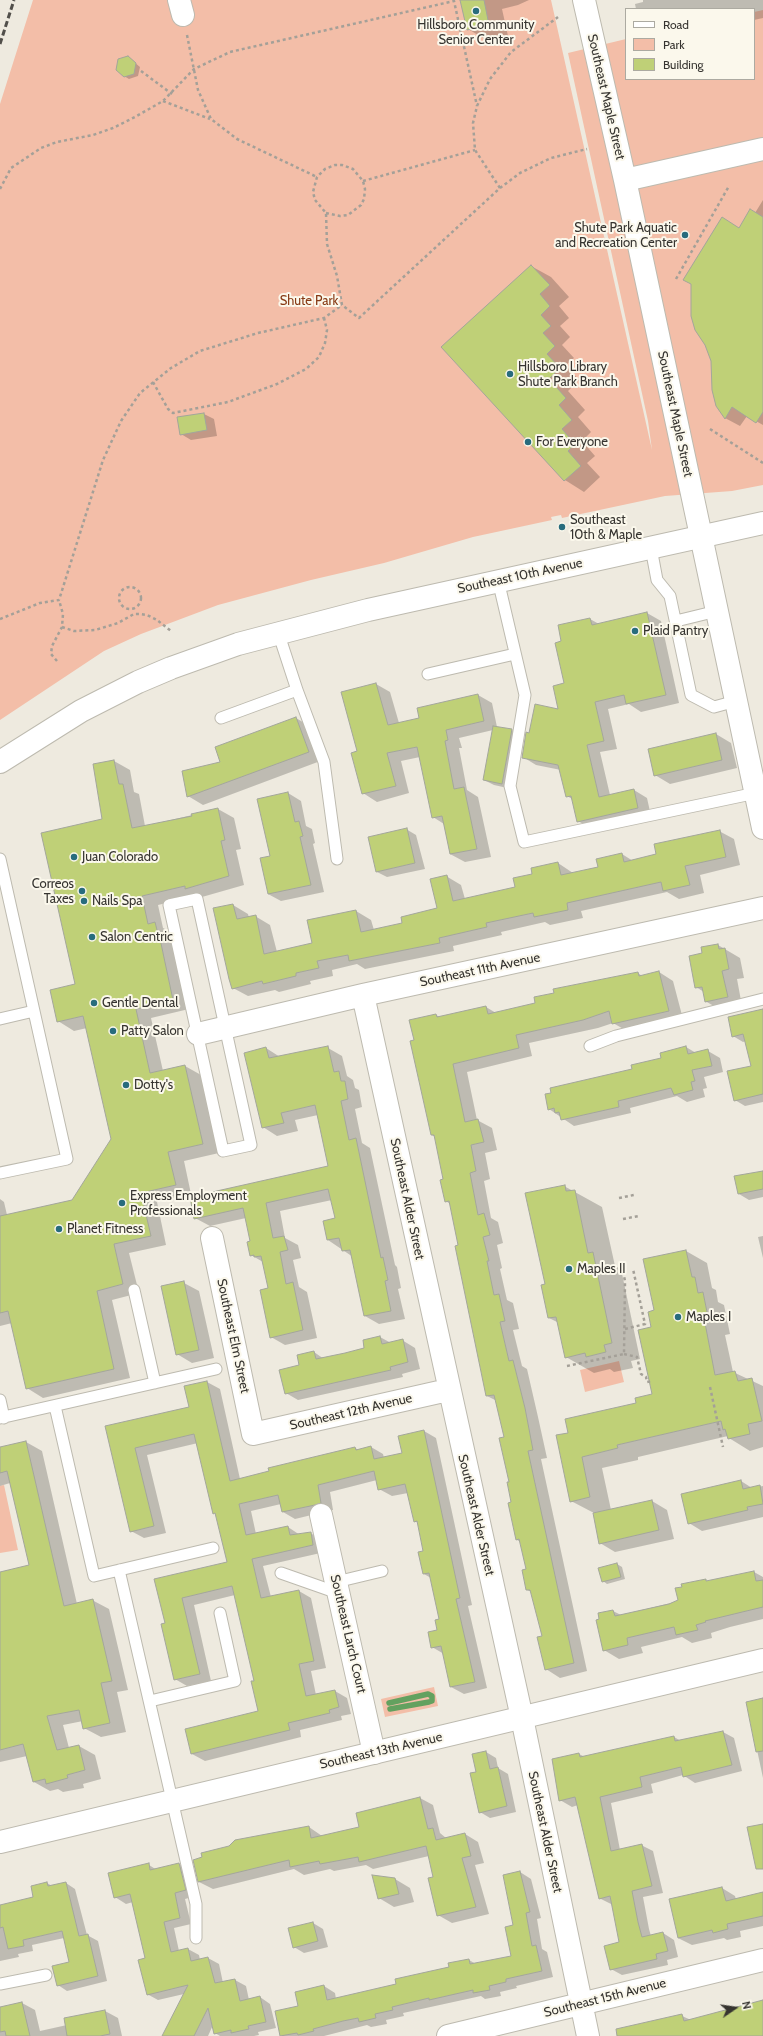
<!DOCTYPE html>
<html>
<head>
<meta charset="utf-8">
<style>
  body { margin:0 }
  #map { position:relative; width:763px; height:2036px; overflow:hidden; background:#eeeadf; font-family:Cabin,sans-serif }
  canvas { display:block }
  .legend { position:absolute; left:625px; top:8px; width:130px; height:72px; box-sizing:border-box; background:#fbf8ec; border:1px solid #acaaa1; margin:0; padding:5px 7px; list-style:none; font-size:12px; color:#363430 }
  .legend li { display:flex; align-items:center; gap:8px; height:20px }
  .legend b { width:20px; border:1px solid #acaaa1 }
  .north { position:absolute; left:715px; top:1988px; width:40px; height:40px; -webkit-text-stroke:3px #fbf8ec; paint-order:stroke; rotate:77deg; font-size:11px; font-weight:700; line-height:16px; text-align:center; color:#363430 }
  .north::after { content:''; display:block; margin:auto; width:14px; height:18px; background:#363430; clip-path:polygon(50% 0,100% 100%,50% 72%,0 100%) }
</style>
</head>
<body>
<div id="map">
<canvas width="763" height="2036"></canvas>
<ul class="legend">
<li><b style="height:5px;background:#fff"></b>Road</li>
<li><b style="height:11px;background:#f3bea8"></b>Park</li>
<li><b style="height:11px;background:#bfd077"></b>Building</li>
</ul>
<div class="north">N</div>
</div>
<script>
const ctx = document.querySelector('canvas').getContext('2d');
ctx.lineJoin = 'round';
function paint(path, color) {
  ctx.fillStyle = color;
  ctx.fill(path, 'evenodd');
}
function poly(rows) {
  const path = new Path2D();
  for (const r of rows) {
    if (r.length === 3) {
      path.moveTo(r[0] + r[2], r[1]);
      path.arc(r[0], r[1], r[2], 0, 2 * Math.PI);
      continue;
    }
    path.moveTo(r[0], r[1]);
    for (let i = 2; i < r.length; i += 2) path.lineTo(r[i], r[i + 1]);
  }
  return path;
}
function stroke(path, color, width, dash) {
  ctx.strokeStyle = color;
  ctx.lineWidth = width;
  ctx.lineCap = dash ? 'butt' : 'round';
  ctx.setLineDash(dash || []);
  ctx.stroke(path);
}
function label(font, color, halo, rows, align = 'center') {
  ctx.font = font + ' Cabin,sans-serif';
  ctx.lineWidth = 4;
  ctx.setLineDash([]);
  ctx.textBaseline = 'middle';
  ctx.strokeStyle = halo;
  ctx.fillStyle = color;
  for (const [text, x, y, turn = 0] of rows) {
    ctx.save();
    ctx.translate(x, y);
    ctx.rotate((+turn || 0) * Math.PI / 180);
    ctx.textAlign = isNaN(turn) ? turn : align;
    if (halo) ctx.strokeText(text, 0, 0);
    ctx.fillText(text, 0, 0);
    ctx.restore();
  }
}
paint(poly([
  [33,0,551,0,652,450,648,421,568,53,626,39,626,79,754,79,754,12,763,10,763,485,732,491,665,496,562,518,561,515,551,517,552,520,473,537,384,563,311,580,218,605,141,634,104,651,0,720,0,104],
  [619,1361,624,1382,585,1392,580,1370],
  [4,1485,18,1550,0,1553,0,1486],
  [434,1687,438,1706,385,1717,381,1699]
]), '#f3bea8');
paint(poly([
  [461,0,529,0,518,5,502,9,508,36,488,41,468,29],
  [643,0,763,0,763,18,754,20,754,9,636,9,635,4,643,2],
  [128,57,140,67,138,76,129,79,124,76],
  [763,200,763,425,747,416,740,426,725,418,740,229,755,213],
  [531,266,551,277,569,297,559,306,569,318,560,326,570,337,562,345,574,358,566,365,579,380,568,391,585,410,578,417,591,432,582,441,595,456,587,463,600,477,584,492,565,480],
  [204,414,214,419,217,436,191,440,181,434],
  [647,613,661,621,679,703,641,712,629,704,608,709,617,749,600,752,610,795,634,790,647,798,651,816,592,829,578,821,574,800,567,796,561,770,536,765,523,757,530,734,560,710,565,684,563,642,590,619,599,624],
  [376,684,390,692,399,723,420,719,478,695,492,703,497,727,512,730,522,736,512,789,494,785,484,780,493,730,459,738,462,748,459,748,467,790,478,797,491,857,465,862,450,854,444,824,433,817,420,757,401,761,409,793,377,802,363,793,358,752],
  [296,718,311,727,323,760,203,805,188,796,221,763],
  [716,734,731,743,737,768,670,784,655,775],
  [114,761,130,770,134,792,139,794,145,826,218,809,234,818,241,849,236,850,244,885,202,897,199,895,158,905,163,928,171,932,189,1009,151,1018,163,1071,185,1066,201,1075,219,1153,184,1161,191,1194,157,1202,166,1245,129,1253,139,1293,112,1300,130,1378,43,1398,27,1388,12,1323,0,1326,0,1199,4,1202,7,1215,73,1200,112,1140,87,1028,74,1031,58,1021,77,985],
  [288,793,301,801,306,826,312,829,315,843,313,844,324,892,281,901,268,894,271,857],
  [406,829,416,835,425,869,387,877,377,872],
  [719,831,734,839,740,865,700,875,704,893,679,899,667,892,581,911,583,918,550,925,545,922,501,932,502,935,453,946,454,951,365,969,357,964,332,970,333,976,310,981,311,984,279,992,275,990,248,996,233,988,233,905,248,914,249,918,255,916,270,925,277,952,314,944,356,911,371,920,374,930,403,924,438,909,446,876,461,885,465,899,517,888,534,875,558,863,573,873,599,868,622,854,633,861,658,855],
  [718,945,740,958,744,978,737,979,742,1006,721,1010,705,1001,704,992,696,987],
  [659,972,673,981,683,1019,627,1031,613,1023,598,1028,529,1043,532,1056,467,1072,477,1120,492,1128,497,1150,485,1153,490,1179,484,1181,491,1218,498,1222,503,1243,497,1245,502,1268,500,1269,507,1300,513,1303,519,1329,513,1330,522,1366,527,1369,538,1417,547,1458,541,1459,587,1671,560,1678,546,1669,543,1637,532,1592,527,1590,527,1570,521,1542,517,1540,505,1438,497,1401,487,1396,459,1245,450,1204,446,1201,444,1180,435,1137,432,1135,415,1041,436,1015,440,1017,486,1007,496,1013,536,1004,638,973,642,976],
  [763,1010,763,1102,745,1106,735,1100,752,1066,746,1041,743,1042,733,1036],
  [686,1047,696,1053,708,1051,720,1058,723,1072,704,1077,707,1088,703,1089,705,1097,687,1102,677,1096,630,1108,631,1113,574,1126,549,1109],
  [266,1048,280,1057,328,1048,342,1056,347,1076,353,1080,355,1088,359,1090,362,1107,355,1109,362,1143,370,1148,395,1265,397,1267,401,1288,398,1289,405,1319,379,1324,365,1316,353,1257,328,1240,324,1222,336,1219,332,1200,280,1211,285,1238,298,1245,301,1258,293,1260,299,1287,307,1292,317,1338,285,1345,271,1337,269,1289,263,1262,251,1255,251,1241,246,1218,210,1226,195,1218,329,1167,318,1115,295,1120,298,1131,277,1136,263,1127],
  [763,1172,763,1197,749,1200,739,1194],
  [564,1186,602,1207,615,1266,621,1269,640,1359,631,1361,633,1368,614,1372,610,1369,594,1373,566,1357,559,1323,549,1318],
  [763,1236,763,1258,758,1237],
  [686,1251,707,1263,712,1288,716,1290,718,1302,724,1305,730,1334,725,1335,733,1372,763,1386,763,1447,750,1451,729,1438,728,1436,638,1457,638,1460,602,1468,611,1510,652,1501,667,1510,674,1539,615,1552,600,1543,594,1513,571,1501,569,1433,637,1404,653,1394,652,1328,655,1311],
  [184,1283,199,1291,214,1358,192,1363,177,1354],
  [380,1337,391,1343,402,1340,415,1348,420,1369,402,1374,403,1377,298,1400,286,1393,300,1366,314,1352,324,1359,366,1348],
  [207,1382,220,1389,240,1479,270,1471,269,1469,355,1448,359,1450,371,1447,383,1454,384,1458,403,1454,424,1431,436,1438,472,1605,468,1606,487,1688,464,1694,451,1687,444,1654,432,1647,440,1620,431,1578,424,1574,424,1551,418,1523,415,1521,408,1493,392,1496,379,1489,377,1480,330,1492,333,1510,328,1511,295,1519,283,1512,281,1504,251,1511,256,1534,288,1527,300,1535,310,1533,323,1540,325,1552,263,1566,271,1597,299,1591,311,1598,326,1668,311,1671,316,1695,335,1691,347,1698,351,1714,341,1716,342,1720,300,1730,301,1737,205,1761,192,1754,259,1712,255,1681,235,1595,194,1605,211,1681,187,1686,175,1679,166,1624,155,1580,228,1563,198,1443,147,1455,166,1533,144,1538,131,1531,106,1427,190,1407],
  [26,1442,42,1451,77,1604,92,1600,109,1609,128,1690,117,1692,126,1732,101,1737,84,1728,83,1721,63,1725,69,1748,79,1746,95,1755,101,1779,83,1784,84,1788,63,1792,58,1789,50,1791,34,1782,27,1756,0,1762,0,1573,30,1566,10,1483,0,1486,0,1448],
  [741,1481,752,1488,763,1486,763,1517,702,1531,689,1523],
  [617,1564,622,1567,625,1579,607,1584,603,1581],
  [754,1572,763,1577,763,1619,730,1627,711,1633,712,1638,692,1643,682,1637,641,1647,643,1653,619,1659,604,1650,613,1611,621,1615,679,1601,705,1580,709,1582],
  [763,1699,763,1778,747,1703],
  [723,1732,734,1738,742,1771,695,1783,683,1775,651,1784,653,1793,611,1803,620,1850,641,1845,653,1851,663,1893,643,1897,649,1929,651,1936,663,1933,674,1940,678,1957,667,1960,668,1965,622,1975,611,1969,620,1943,613,1905,599,1898,578,1805,572,1807,560,1800,579,1754,585,1757,674,1737,681,1741],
  [486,1752,496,1758,498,1768,508,1774,516,1812,490,1818,480,1812,477,1773],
  [420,1798,433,1805,440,1833,446,1838,465,1834,478,1842,484,1863,475,1865,489,1914,452,1923,438,1915,434,1878,429,1856,373,1869,366,1865,334,1871,330,1869,304,1875,294,1869,213,1889,199,1882,235,1841,309,1827,322,1836,361,1828],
  [179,1864,190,1871,196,1896,185,1899,191,1924,174,1928,179,1951,188,1949,199,1955,200,1960,208,1958,219,1964,223,1983,235,1980,246,1986,249,2000,260,1997,270,2004,276,2028,258,2032,259,2035,254,2036,220,2036,215,2033,213,2025,208,2036,163,2036,184,1994,158,2000,147,1994,146,1959,133,1902,126,1904,115,1897,149,1865,157,1870],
  [520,1872,531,1879,541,1918,537,1919,542,1949,547,1952,553,1977,516,1986,517,1988,500,1992,501,1996,485,1999,481,1996,403,2013,404,2016,386,2020,387,2024,371,2027,367,2025,324,2036,281,2036,300,2007,324,1986,335,1993,336,1999,397,1984,469,1960,476,1964,512,1957],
  [395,1879,410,1888,414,1902,394,1907,379,1898],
  [47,1883,52,1886,66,1883,75,1889,87,1935,98,1941,107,1981,67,1991,58,1985,70,1963,64,1938,32,1945,33,1951,18,1954,19,1957,0,1961,0,1906,34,1897],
  [722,1888,735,1896,736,1900,763,1893,763,1926,740,1931,741,1937,727,1940,724,1938,692,1945,678,1938],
  [313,1923,323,1929,328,1947,304,1953,294,1947],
  [763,2001,763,2036,643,2036,682,2016,691,2020],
  [22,2003,35,2010,40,2031,67,2025,65,2019,105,2011,118,2018,122,2036,0,2036,0,2008]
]), '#0003');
stroke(poly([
  [389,1703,428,1694,432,1696,432,1701,429,1702,390,1709]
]), '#63a15f', 5.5);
const building = poly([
  [460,0,484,0,489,25,467,30,460,0],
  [128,56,136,63,134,74,124,77,116,70,118,59,128,56],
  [750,209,763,217,763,412,756,423,732,407,725,419,716,406,712,390,711,361,705,345,695,330,691,316,691,284,683,280,722,217,739,228,750,209],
  [531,265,550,285,540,294,550,306,541,315,551,326,543,333,555,346,547,354,560,368,549,379,566,398,559,405,572,420,562,429,575,444,568,451,581,466,564,481,441,347,531,265],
  [204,413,207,430,180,435,177,417,204,413],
  [647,612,666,695,626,704,624,695,595,702,604,741,587,745,599,797,634,789,638,808,577,822,571,796,566,797,558,765,522,758,526,732,529,733,535,704,558,709,553,686,564,683,555,643,561,641,558,625,590,618,592,625,647,612],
  [376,683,388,725,419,718,417,708,478,694,484,721,446,730,448,740,445,741,454,789,464,787,477,849,450,854,442,816,432,818,417,747,387,753,396,786,362,794,351,753,357,751,341,692,376,683],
  [296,717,309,752,187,797,182,771,220,762,215,747,296,717],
  [493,726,512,729,502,784,483,780,493,726],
  [716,733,722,760,654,776,648,749,716,733],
  [114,760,119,784,123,784,132,828,192,816,191,814,218,808,225,840,221,841,229,876,185,889,185,886,142,896,148,924,155,922,158,934,159,934,173,1000,136,1009,150,1073,185,1065,203,1144,168,1152,176,1185,141,1193,151,1236,114,1244,123,1284,97,1291,114,1369,26,1389,8,1311,0,1313,0,1216,72,1200,111,1139,83,1016,57,1022,50,990,75,984,41,833,102,819,93,764,114,760],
  [288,792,295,822,299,821,303,836,300,837,311,885,268,894,260,858,270,856,257,799,288,792],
  [407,828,415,863,376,872,368,837,407,828],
  [720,830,726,857,685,866,690,885,663,891,661,882,567,903,568,910,534,917,533,913,486,923,487,927,439,938,440,943,349,961,348,955,317,961,319,968,296,973,296,976,263,984,262,981,232,989,229,979,213,908,233,904,237,919,256,915,264,954,312,943,307,920,356,910,361,932,402,923,401,917,437,908,430,879,447,875,453,901,515,887,513,878,532,874,531,868,558,862,561,875,598,867,596,859,622,853,624,862,656,854,654,844,720,830],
  [718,944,719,949,725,948,729,969,722,971,728,997,705,1002,702,987,695,988,689,956,702,953,701,947,718,944],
  [659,971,669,1011,612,1024,609,1011,583,1020,516,1035,519,1048,453,1064,465,1122,478,1119,484,1142,471,1145,476,1171,470,1173,478,1215,484,1213,490,1235,483,1237,489,1261,487,1261,494,1295,499,1294,505,1321,500,1322,509,1361,513,1360,525,1408,533,1450,528,1451,574,1663,545,1670,537,1637,542,1636,530,1590,526,1590,522,1570,526,1569,519,1539,516,1540,508,1503,511,1502,507,1482,509,1482,499,1438,504,1437,494,1395,486,1396,455,1246,458,1245,449,1201,445,1202,440,1180,443,1179,434,1135,431,1135,410,1041,414,1040,409,1020,436,1014,437,1017,486,1006,488,1014,535,1003,534,997,554,993,553,989,638,972,639,976,659,971],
  [763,1009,763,1094,734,1101,727,1071,751,1066,743,1034,732,1037,728,1017,763,1009],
  [328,1046,334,1072,339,1071,341,1081,345,1081,348,1099,341,1101,349,1140,356,1138,381,1258,383,1257,388,1280,385,1281,391,1311,364,1316,350,1250,342,1251,339,1238,327,1240,323,1221,335,1218,328,1189,266,1203,273,1238,284,1236,288,1250,280,1252,286,1284,293,1282,303,1330,270,1338,260,1290,268,1288,261,1256,254,1257,254,1255,250,1256,247,1242,250,1241,243,1208,194,1219,190,1197,328,1166,315,1105,281,1113,284,1123,262,1128,244,1053,266,1047,269,1058,328,1046],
  [686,1046,688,1054,708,1049,712,1066,692,1070,695,1081,691,1082,693,1090,674,1095,671,1088,618,1101,619,1107,561,1120,559,1112,555,1113,554,1108,548,1110,545,1094,551,1093,550,1088,632,1069,631,1065,661,1058,660,1053,686,1046],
  [763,1171,763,1189,738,1194,734,1176,763,1171],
  [565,1185,566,1191,575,1190,588,1253,593,1252,612,1343,604,1345,606,1352,586,1357,585,1353,565,1358,556,1317,548,1318,541,1285,545,1284,525,1193,565,1185],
  [686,1250,692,1277,695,1277,698,1293,703,1292,709,1322,705,1323,715,1375,735,1371,738,1381,752,1378,762,1421,748,1424,750,1434,728,1439,725,1429,723,1430,721,1421,617,1445,618,1448,582,1457,590,1497,570,1502,556,1435,568,1433,565,1419,636,1403,635,1398,652,1394,638,1330,651,1327,648,1312,654,1310,643,1259,686,1250],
  [184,1281,199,1350,176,1355,161,1286,184,1281],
  [380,1336,382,1344,403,1339,408,1362,390,1367,391,1370,285,1394,279,1370,299,1365,297,1355,314,1351,316,1359,345,1353,364,1348,363,1340,380,1336],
  [207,1381,230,1481,269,1471,268,1468,355,1447,356,1450,371,1446,374,1459,402,1453,398,1436,424,1430,460,1598,456,1599,475,1682,450,1687,441,1646,431,1648,428,1632,437,1630,435,1620,439,1619,429,1573,423,1574,418,1552,423,1551,417,1521,414,1522,405,1484,378,1490,374,1471,318,1485,321,1503,315,1505,282,1512,278,1495,239,1504,246,1535,288,1526,290,1535,311,1532,313,1545,252,1559,261,1598,299,1590,314,1661,299,1664,306,1696,335,1690,339,1707,329,1710,330,1713,288,1723,290,1730,191,1754,185,1729,258,1711,251,1681,254,1681,232,1586,182,1598,200,1674,174,1680,161,1624,165,1623,154,1579,227,1562,215,1513,213,1514,194,1434,135,1448,154,1526,130,1532,105,1426,189,1407,184,1386,207,1381],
  [26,1441,64,1606,93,1599,112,1681,101,1683,110,1723,83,1729,79,1710,47,1716,57,1750,79,1745,85,1770,67,1775,68,1778,46,1784,45,1779,33,1782,23,1744,0,1750,0,1572,29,1565,7,1471,0,1473,0,1447,26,1441],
  [741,1480,743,1489,760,1485,763,1504,747,1507,748,1510,688,1524,681,1494,741,1480],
  [652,1500,659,1530,599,1544,593,1513,652,1500],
  [617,1563,621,1577,602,1582,598,1568,617,1563],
  [754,1571,756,1581,763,1580,763,1607,705,1621,706,1622,696,1625,698,1630,676,1635,674,1627,627,1638,628,1645,603,1651,596,1620,599,1619,598,1613,613,1610,615,1616,669,1604,678,1600,675,1588,682,1587,681,1584,706,1579,706,1581,754,1571],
  [763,1698,763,1751,756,1752,746,1702,763,1698],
  [723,1731,732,1765,683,1777,681,1767,640,1777,642,1787,600,1797,611,1851,642,1844,652,1886,632,1891,638,1922,642,1937,663,1932,668,1951,656,1954,657,1959,610,1970,604,1946,619,1942,610,1896,599,1899,575,1797,559,1801,552,1759,579,1753,580,1757,674,1736,675,1741,723,1731],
  [486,1751,490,1769,498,1767,507,1806,479,1813,470,1773,476,1772,472,1754,486,1751],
  [420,1797,428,1829,433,1828,436,1840,465,1833,471,1856,462,1858,476,1907,437,1916,428,1878,433,1877,426,1846,359,1862,358,1857,320,1864,319,1861,290,1867,289,1860,198,1882,193,1860,202,1857,201,1853,229,1846,235,1840,309,1826,311,1838,359,1827,356,1813,420,1797],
  [763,1824,763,1869,756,1869,747,1827,763,1824],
  [149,1863,150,1870,179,1863,186,1890,175,1893,180,1918,164,1922,171,1952,188,1948,191,1961,208,1957,215,1983,235,1979,240,2001,260,1996,266,2022,248,2026,249,2029,231,2033,231,2030,214,2034,208,2008,194,2036,162,2036,188,1985,147,1995,138,1960,145,1958,130,1894,114,1898,108,1873,149,1863],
  [520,1871,530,1912,526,1913,532,1946,536,1945,542,1971,506,1979,506,1982,489,1986,490,1990,473,1993,473,1990,429,2000,429,1998,392,2007,393,2010,375,2014,376,2018,359,2022,358,2018,343,2021,313,2029,314,2031,298,2035,297,2033,280,2036,275,2011,298,2006,295,1992,324,1985,327,2000,396,1984,395,1979,449,1967,448,1963,469,1959,470,1964,511,1956,505,1927,513,1925,503,1875,520,1871],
  [372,1875,395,1878,399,1894,378,1899,372,1875],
  [47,1882,48,1886,66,1882,79,1936,88,1934,98,1976,57,1986,52,1966,69,1962,62,1931,23,1940,24,1946,8,1949,3,1927,0,1928,0,1905,33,1897,31,1886,47,1882],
  [722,1887,726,1901,763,1892,763,1916,727,1924,728,1929,713,1933,712,1930,678,1938,669,1899,722,1887],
  [313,1922,318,1941,293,1948,288,1928,313,1922],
  [763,2000,763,2036,617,2036,616,2029,682,2014,684,2021,763,2000],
  [22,2002,30,2036,6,2036,5,2031,0,2032,0,2007,22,2002],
  [105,2010,110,2034,100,2036,67,2036,64,2018,105,2010]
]);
paint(building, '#bfd077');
stroke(building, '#a3a69b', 1);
const lane = poly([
  [651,548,657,580,670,596,691,695,714,707,736,701],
  [498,580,525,695,510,786,524,842,756,793],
  [676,621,717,611],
  [278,632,297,690,324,762,337,859],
  [428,674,515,654],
  [221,718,297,690],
  [0,859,67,1159,0,1173],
  [197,899,251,1145,223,1151,169,905,197,899],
  [0,1019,34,1011],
  [590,1046,616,1036,763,999],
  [134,1290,155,1383],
  [0,1400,4,1418],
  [55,1406,94,1576,213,1548],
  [0,1418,216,1369],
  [119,1570,196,1904,196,1938],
  [281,1573,338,1593],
  [336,1582,382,1571],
  [150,1701,235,1681,220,1613],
  [0,1984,46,1975]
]);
const street = poly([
  [179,0,183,15],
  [584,0,625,180,701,536],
  [625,180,763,149],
  [363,995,522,1718,588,2036],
  [198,1034,363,995,763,908],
  [212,1238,253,1434,448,1390],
  [321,1515,374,1753],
  [448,2036,763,1960]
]);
const secondary = poly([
  [701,536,763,828],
  [0,1842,763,1660]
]);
const primary = poly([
  [0,762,81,711,138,682,171,668,238,644,368,610,763,523]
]);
stroke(lane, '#bdbaaf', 13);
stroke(street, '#bdbaaf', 24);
stroke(secondary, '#bdbaaf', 24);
stroke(primary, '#bdbaaf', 24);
stroke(poly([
  [187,35,198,90,211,119,237,139,317,177],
  [141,71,172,94],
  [163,101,210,119],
  [363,181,475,150],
  [500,188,475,150,473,123,477,106,490,79,511,52,558,17],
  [0,189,11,168,41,148,57,142,93,135,113,128,135,117,163,101,194,69,230,52,454,1,477,106],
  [326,213,340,216,348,215,361,205,364,199,365,189,363,181,353,169,342,165,335,165,325,169,317,177,313,192,315,200,326,213,327,244,337,276,342,305,359,318,500,188,520,173,551,158,587,149],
  [676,279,729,186],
  [153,382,168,409,173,413,228,402,277,384,306,369,319,357,325,343,327,330,324,318],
  [710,429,763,463],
  [130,598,11],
  [0,619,40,603,59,600,103,460,121,421,140,393,171,368,200,351,258,333,324,318,342,305],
  [62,627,74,631,95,630,118,623,134,614,140,614,147,615,157,620,171,631],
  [57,661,51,654,52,646,62,627,63,614,59,600],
  [619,1198,634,1195],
  [623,1219,639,1216],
  [625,1329,645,1324,633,1269],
  [624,1354,637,1357,641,1374,646,1377,647,1382,652,1381],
  [567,1366,624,1354,625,1281,623,1271],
  [710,1387,723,1447]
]), '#a4a098', 2.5, [3, 3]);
stroke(lane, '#fff', 11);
stroke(street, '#fff', 22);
stroke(secondary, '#fff', 22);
stroke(primary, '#fff', 22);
stroke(poly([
  [0,44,14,0]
]), '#514f4a', 3, [6, 3]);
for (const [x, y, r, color] of [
  [476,11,4,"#286c7d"],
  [685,235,4,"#286c7d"],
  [510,374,4,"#286c7d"],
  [528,442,4,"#286c7d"],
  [562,527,4,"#286c7d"],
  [635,631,4,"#286c7d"],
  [74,857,4,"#286c7d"],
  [82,891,4,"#286c7d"],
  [84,901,4,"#286c7d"],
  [92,937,4,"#286c7d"],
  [94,1003,4,"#286c7d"],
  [113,1031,4,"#286c7d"],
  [126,1085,4,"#286c7d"],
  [122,1203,4,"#286c7d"],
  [59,1229,4,"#286c7d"],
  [569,1269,4,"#286c7d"],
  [678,1317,4,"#286c7d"]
]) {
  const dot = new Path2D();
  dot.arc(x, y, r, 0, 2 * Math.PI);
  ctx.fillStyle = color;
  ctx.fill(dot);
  stroke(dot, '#fbf8ec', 1.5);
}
label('13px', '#363430', '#fbf8ec', [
  ["Hillsboro Community",476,25,"center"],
  ["Senior Center",476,40,"center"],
  ["Shute Park Aquatic",677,228,"right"],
  ["and Recreation Center",677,243,"right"],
  ["Hillsboro Library",518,367],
  ["Shute Park Branch",518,382],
  ["For Everyone",536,442],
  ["Southeast",570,520],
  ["10th & Maple",570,535],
  ["Plaid Pantry",643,631],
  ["Juan Colorado",82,857],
  ["Correos",74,884,"right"],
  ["Taxes",74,899,"right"],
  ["Nails Spa",92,901],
  ["Salon Centric",100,937],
  ["Gentle Dental",102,1003],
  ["Patty Salon",121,1031],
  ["Dotty's",134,1085],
  ["Express Employment",130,1196],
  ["Professionals",130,1211],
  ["Planet Fitness",67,1229],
  ["Maples II",577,1269],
  ["Maples I",686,1317]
], 'left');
label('13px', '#363430', '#fbf8ec', [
  ["Southeast Maple Street",606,97,77],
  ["Southeast Maple Street",675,414,78],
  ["Southeast 10th Avenue",520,576,-12],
  ["Southeast 11th Avenue",480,970,-12],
  ["Southeast Alder Street",407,1199,78],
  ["Southeast Elm Street",233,1336,78],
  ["Southeast 12th Avenue",351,1412,-13],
  ["Southeast Alder Street",476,1515,77],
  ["Southeast Larch Court",348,1634,77],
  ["Southeast 13th Avenue",381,1751,-13],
  ["Southeast Alder Street",545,1832,78],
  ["Southeast 15th Avenue",605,1998,-14]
]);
label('13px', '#873a14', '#fbf8ec', [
  ["Shute Park",309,301]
]);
</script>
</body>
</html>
